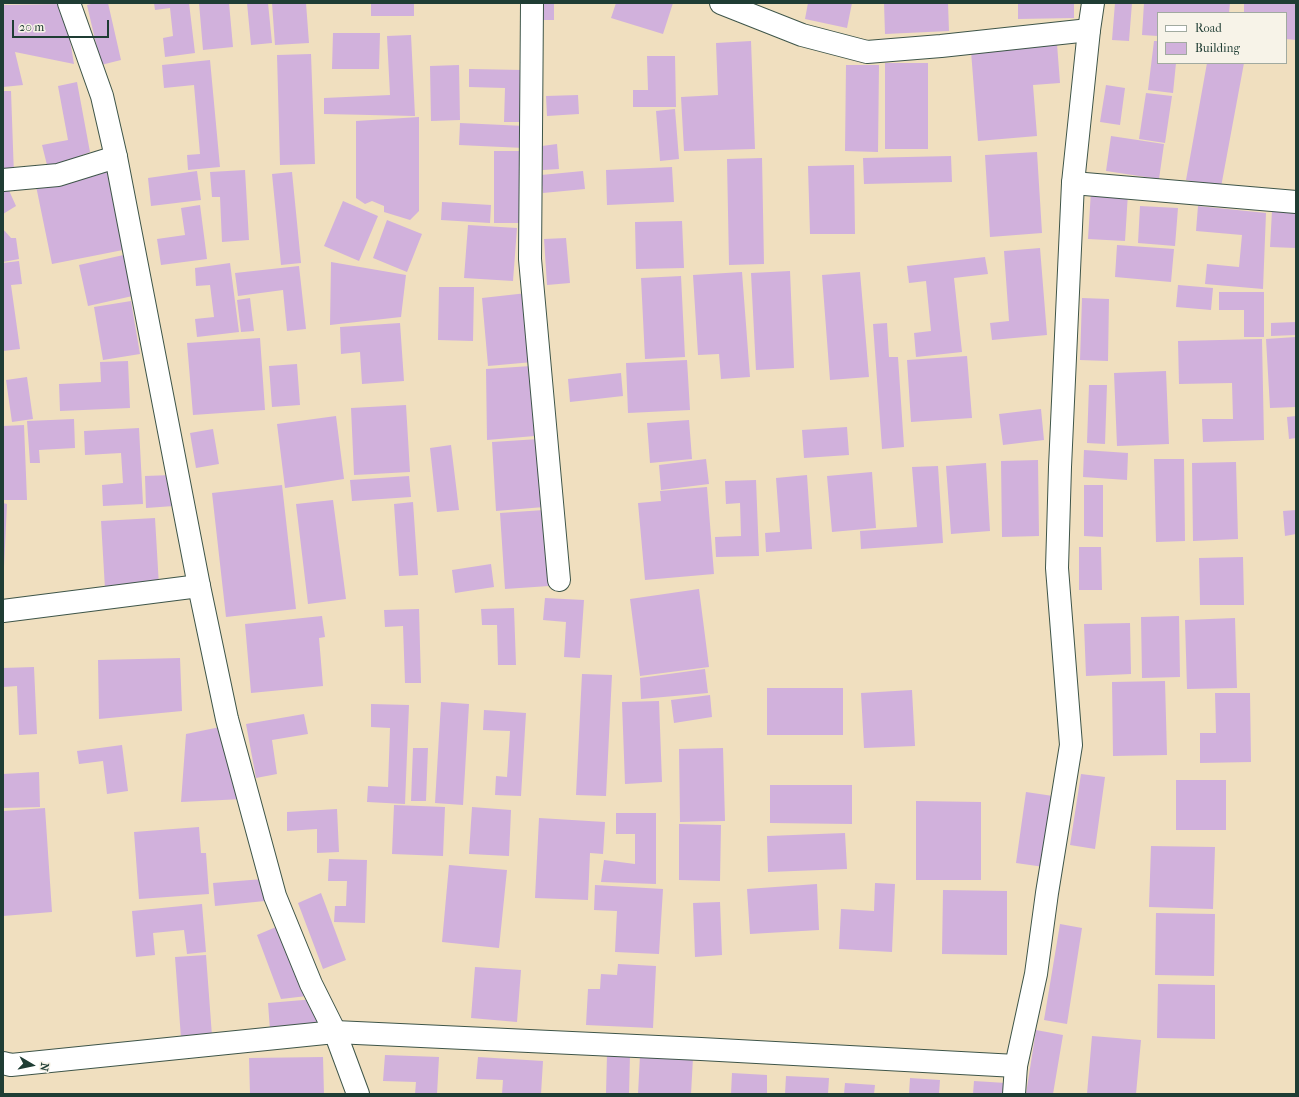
<!DOCTYPE html>
<html>
<head>
<meta charset="utf-8">
<style>
  body { margin:0 }
  #map { position:relative; width:1299px; height:1097px; overflow:hidden; background:#f0dfbf; font-family:"IM FELL French Canon",serif }
  canvas { display:block }
  .frame { position:absolute; inset:0; border:4px solid #1f3d34; pointer-events:none }
  .legend { position:absolute; left:1157px; top:12px; width:130px; height:52px; box-sizing:border-box; background:#f7f3e8; border:1px solid #a1aaa0; margin:0; padding:5px 7px; list-style:none; font-size:12px; color:#1f3d34 }
  .legend li { display:flex; align-items:center; gap:8px; height:20px }
  .legend b { width:20px; border:1px solid #a1aaa0 }
  .north { position:absolute; left:12px; top:1045px; width:40px; height:40px; -webkit-text-stroke:3px #f7f3e8; paint-order:stroke; rotate:99deg; font-size:11px; font-weight:700; line-height:16px; text-align:center; color:#1f3d34 }
  .north::after { content:''; display:block; margin:auto; width:14px; height:18px; background:#1f3d34; clip-path:polygon(50% 0,100% 100%,50% 72%,0 100%) }
  .scale { position:absolute; left:12px; top:20px; width:97px; height:18px; box-sizing:border-box; border:2px solid #1f3d34; border-top:0; padding-left:5px; font-size:12px; line-height:14px; white-space:nowrap; color:#1f3d34; -webkit-text-stroke:3px #f7f3e8; paint-order:stroke }
</style>
</head>
<body>
<div id="map">
<canvas width="1299" height="1097"></canvas>
<div class="frame"></div>
<ul class="legend">
<li><b style="height:5px;background:#fff"></b>Road</li>
<li><b style="height:11px;background:#d1b1dc"></b>Building</li>
</ul>
<div class="north">N</div>
<div class="scale">20 m</div>
</div>
<script>
const ctx = document.querySelector('canvas').getContext('2d');
ctx.lineJoin = 'round';
function paint(path, color) {
  ctx.fillStyle = color;
  ctx.fill(path, 'evenodd');
}
function poly(rows) {
  const path = new Path2D();
  for (const r of rows) {
    path.moveTo(r[0], r[1]);
    for (let i = 2; i < r.length; i += 2) path.lineTo(r[i], r[i + 1]);
  }
  return path;
}
function stroke(path, color, width, dash) {
  ctx.strokeStyle = color;
  ctx.lineWidth = width;
  ctx.lineCap = dash ? 'butt' : 'round';
  ctx.setLineDash(dash || []);
  ctx.stroke(path);
}
paint(poly([
  [95,3,108,3,121,60,101,65,87,5],
  [154,3,189,3,195,53,165,57,163,38,173,36,170,8,155,10],
  [199,3,229,3,233,47,203,50],
  [247,3,268,3,272,43,251,45],
  [272,3,306,3,309,43,275,45],
  [371,3,414,3,414,16,371,16],
  [535,3,554,3,554,20,535,20],
  [616,3,673,3,663,34,611,18],
  [808,3,852,3,847,28,805,19],
  [884,3,948,3,949,31,885,34],
  [1018,3,1074,3,1074,18,1018,19],
  [1115,3,1132,3,1129,41,1112,40],
  [1144,3,1230,3,1229,13,1158,13,1158,36,1142,35],
  [1244,3,1296,3,1296,40,1286,39,1286,13,1244,13],
  [64,4,74,64,15,52,23,85,3,87,3,5],
  [333,33,380,33,379,69,332,69],
  [411,35,415,116,324,114,324,98,390,95,387,36],
  [751,41,755,149,684,151,681,97,718,95,716,43],
  [1154,41,1158,41,1158,63,1176,63,1173,93,1148,90],
  [1057,44,1060,83,1033,85,1037,136,978,141,971,51],
  [311,54,315,164,280,165,277,55],
  [647,56,675,56,676,107,633,107,633,90,648,90],
  [210,60,220,167,188,170,187,155,200,154,194,85,164,88,162,65],
  [885,63,928,63,928,149,885,149],
  [1207,63,1244,63,1221,187,1186,180],
  [459,65,460,120,431,121,430,66],
  [846,65,879,65,878,152,845,151],
  [469,69,524,70,524,122,504,122,505,88,469,87],
  [77,82,90,152,48,169,42,145,68,140,58,86],
  [1106,85,1125,88,1120,125,1100,122],
  [3,91,11,91,14,176,3,176],
  [1146,93,1172,96,1165,143,1139,139],
  [578,95,579,114,547,116,546,96],
  [675,109,679,159,660,161,656,111],
  [419,117,419,211,410,220,384,212,384,206,372,201,365,204,356,198,356,121],
  [460,123,525,126,524,148,459,145],
  [1111,136,1164,144,1159,179,1106,171],
  [557,144,559,169,543,170,542,146],
  [494,151,524,151,525,223,494,223],
  [1037,152,1042,233,990,237,985,155],
  [951,156,952,182,864,184,863,158],
  [762,158,764,264,729,265,727,159],
  [854,165,855,234,810,234,808,166],
  [106,167,123,250,52,264,35,181],
  [672,167,674,202,607,205,606,170],
  [245,170,249,240,222,242,220,197,212,197,210,172],
  [197,171,201,200,151,206,148,178],
  [583,171,585,189,543,193,541,175],
  [292,172,301,263,281,265,272,174],
  [7,186,16,206,3,214,3,188],
  [1091,191,1128,193,1125,241,1088,239],
  [343,201,378,216,359,261,324,246],
  [442,202,491,205,490,223,441,220],
  [200,205,207,259,161,265,157,239,185,235,181,208],
  [1140,206,1178,208,1175,246,1138,243],
  [1198,206,1266,213,1263,289,1205,284,1207,264,1239,267,1242,235,1196,231],
  [1272,211,1296,212,1296,248,1270,247],
  [387,220,422,234,407,272,373,258],
  [682,221,684,268,636,269,635,222],
  [468,225,517,228,513,281,464,278],
  [3,229,11,238,16,238,19,259,3,262],
  [566,238,570,283,547,285,544,239],
  [1117,245,1174,249,1171,282,1115,277],
  [1040,248,1047,335,992,340,990,323,1009,321,1004,251],
  [128,254,137,295,88,306,79,265],
  [985,257,988,274,954,278,962,352,916,357,914,333,931,331,926,281,909,283,907,266],
  [19,261,22,284,11,285,20,349,3,351,3,263],
  [331,262,406,275,401,317,330,325],
  [230,263,239,332,197,337,195,319,214,317,210,285,196,286,195,268],
  [299,266,306,329,287,331,283,290,238,296,235,273],
  [790,271,794,368,756,370,751,273],
  [742,272,750,377,721,379,719,354,698,355,693,275],
  [860,272,869,377,830,380,822,275],
  [681,276,685,357,645,359,641,278],
  [1178,285,1213,288,1211,310,1176,307],
  [439,287,474,287,473,341,438,340],
  [1219,292,1264,292,1264,337,1244,337,1244,310,1219,310],
  [527,293,533,362,488,366,482,298],
  [250,298,254,331,241,332,237,300],
  [1082,298,1109,299,1108,361,1080,360],
  [131,301,140,354,103,360,94,307],
  [1296,322,1296,335,1271,336,1271,323],
  [400,323,404,381,362,384,360,352,341,354,340,327],
  [887,323,889,357,898,357,904,447,882,449,873,324],
  [1296,337,1296,407,1270,408,1266,339],
  [260,338,265,410,193,415,187,343],
  [1262,339,1264,440,1203,442,1202,419,1233,419,1232,383,1179,384,1178,341],
  [967,356,972,418,911,422,907,360],
  [687,360,690,410,628,413,626,363],
  [128,361,130,408,60,411,59,384,101,382,100,362],
  [297,364,300,405,272,407,269,366],
  [531,366,535,436,487,440,486,369],
  [1166,371,1169,444,1117,446,1114,373],
  [621,373,623,396,570,402,568,379],
  [27,377,33,419,12,422,6,380],
  [1089,385,1107,385,1105,444,1087,443],
  [406,405,410,472,354,475,351,408],
  [1041,409,1044,440,1003,445,999,414],
  [336,416,344,479,285,488,277,424],
  [1296,416,1296,438,1289,439,1287,417],
  [74,419,75,448,39,450,40,463,30,463,27,421],
  [689,420,692,459,650,463,647,423],
  [24,425,27,500,3,500,3,426],
  [847,427,849,455,804,458,802,430],
  [139,428,143,504,103,506,102,485,123,483,121,453,85,455,84,431],
  [213,429,219,464,196,468,190,433],
  [539,439,544,507,496,511,492,442],
  [451,445,459,510,437,512,430,448],
  [1084,450,1128,453,1127,480,1083,477],
  [706,459,709,484,661,490,659,465],
  [1154,459,1184,459,1185,541,1156,542],
  [1038,460,1039,536,1002,537,1001,461],
  [1236,462,1238,539,1193,541,1192,463],
  [986,463,990,531,951,534,946,466],
  [938,466,943,543,861,549,860,531,917,527,912,467],
  [872,472,876,528,832,532,827,476],
  [172,475,174,506,146,508,145,476],
  [807,475,812,549,766,552,765,533,780,532,776,478],
  [409,476,411,497,352,501,350,480],
  [756,480,759,556,716,557,715,537,741,536,740,503,726,504,725,481],
  [282,485,296,609,226,617,212,493],
  [1084,485,1103,485,1103,537,1084,536],
  [707,487,714,574,645,580,638,503,661,501,660,491],
  [333,500,346,599,308,604,296,504],
  [413,502,418,575,399,576,394,504],
  [3,503,7,504,4,567,3,567],
  [544,510,549,586,505,589,500,513],
  [1296,510,1296,534,1285,536,1283,511],
  [155,518,159,586,105,589,101,521],
  [1079,547,1101,547,1102,590,1079,590],
  [1243,557,1244,605,1200,605,1199,558],
  [491,564,494,587,455,593,452,570],
  [699,589,709,667,640,676,630,599],
  [545,598,584,600,580,658,564,657,566,622,543,620],
  [514,608,516,665,498,665,497,625,482,625,481,609],
  [419,609,421,683,405,683,403,626,385,627,384,610],
  [322,616,325,637,319,638,323,686,251,693,245,624],
  [1179,616,1180,677,1142,678,1141,617],
  [1235,618,1237,688,1187,689,1185,620],
  [1130,623,1131,674,1086,676,1084,624],
  [180,658,182,711,99,719,98,660],
  [34,667,37,734,19,735,17,686,3,687,3,668],
  [705,669,708,693,641,699,640,678],
  [582,674,612,675,606,796,576,795],
  [1165,681,1167,755,1113,756,1112,682],
  [767,688,843,688,843,735,767,735],
  [912,690,915,746,864,748,861,693],
  [1215,693,1250,693,1251,762,1200,763,1200,733,1216,733],
  [710,695,712,717,674,723,671,700],
  [659,701,662,782,625,784,622,702],
  [441,702,469,704,463,805,435,803],
  [371,704,409,705,405,804,367,802,368,786,388,787,390,728,371,727],
  [484,710,526,713,521,796,495,795,496,776,507,777,510,731,483,730],
  [304,714,308,734,272,740,277,774,256,778,246,724],
  [225,726,243,799,181,802,186,734],
  [122,745,128,791,107,794,103,761,79,764,77,751],
  [413,748,428,748,426,801,411,801],
  [723,748,725,821,680,822,679,749],
  [39,772,40,807,3,808,3,774],
  [1081,774,1105,777,1095,849,1070,845],
  [1176,780,1226,780,1226,830,1176,830],
  [770,785,852,785,852,824,770,823],
  [1026,792,1053,796,1044,867,1016,863],
  [916,801,981,802,981,880,916,880],
  [394,805,445,807,443,856,392,854],
  [472,807,511,810,509,856,469,854],
  [45,808,52,912,3,916,3,811],
  [337,809,339,852,317,853,317,829,287,831,287,812],
  [616,813,656,813,656,884,601,882,604,860,635,864,635,834,616,834],
  [539,818,605,822,603,854,590,853,588,900,535,898],
  [679,824,721,825,720,881,679,880],
  [199,827,201,853,206,853,209,894,139,899,134,832],
  [845,833,847,869,768,872,767,836],
  [1151,846,1215,847,1213,909,1149,907],
  [329,859,367,860,365,923,334,922,335,906,346,906,347,881,328,881],
  [449,865,507,870,499,948,442,942],
  [263,879,265,901,215,906,213,883],
  [875,883,895,884,892,952,839,949,841,909,874,911],
  [817,884,819,930,750,934,747,889],
  [595,885,663,889,659,954,615,952,617,911,594,910],
  [943,890,1007,891,1007,955,942,954],
  [321,893,346,960,323,969,298,903],
  [720,902,722,955,695,957,693,903],
  [202,904,206,952,187,954,184,930,153,933,155,955,136,957,132,911],
  [1156,913,1215,914,1214,976,1155,975],
  [1060,924,1082,928,1067,1024,1044,1020],
  [276,927,307,996,281,999,257,935],
  [206,955,212,1036,181,1038,175,957],
  [618,964,656,966,653,1028,586,1025,588,989,600,989,601,974,617,975],
  [475,967,521,970,517,1022,471,1018],
  [1158,984,1215,985,1215,1039,1157,1038],
  [315,999,318,1026,270,1030,268,1003],
  [1036,1030,1063,1035,1053,1094,1026,1094],
  [1092,1036,1141,1040,1136,1094,1087,1094],
  [607,1054,630,1055,629,1094,606,1094],
  [385,1055,439,1057,437,1094,415,1094,416,1082,383,1081],
  [640,1055,693,1058,691,1094,638,1094],
  [323,1057,324,1094,250,1094,249,1058],
  [478,1057,543,1061,541,1094,502,1094,503,1080,476,1079],
  [732,1073,767,1075,767,1094,731,1094],
  [786,1076,829,1078,828,1094,785,1094],
  [910,1078,940,1080,939,1094,909,1094],
  [974,1081,1006,1083,1005,1094,973,1094],
  [845,1083,875,1085,874,1094,844,1094]
]), '#d1b1dc');
const minor = poly([
  [532,3,530,259,559,580],
  [721,3,802,35,867,52,941,46,1089,30],
  [3,180,58,175,116,157],
  [1073,183,1296,202],
  [3,611,199,586],
  [3,1063,11,1065,335,1032,701,1049,1016,1066]
]);
const tertiary = poly([
  [69,3,102,96,116,157,199,586,227,719,275,896,311,984,335,1032,358,1094],
  [1014,1094,1016,1066,1036,974,1047,893,1071,745,1057,568,1060,467,1073,183,1089,30,1093,3]
]);
stroke(minor, '#3e5549', 24);
stroke(tertiary, '#3e5549', 24);
stroke(minor, '#fff', 22);
stroke(tertiary, '#fff', 22);
</script>
</body>
</html>
